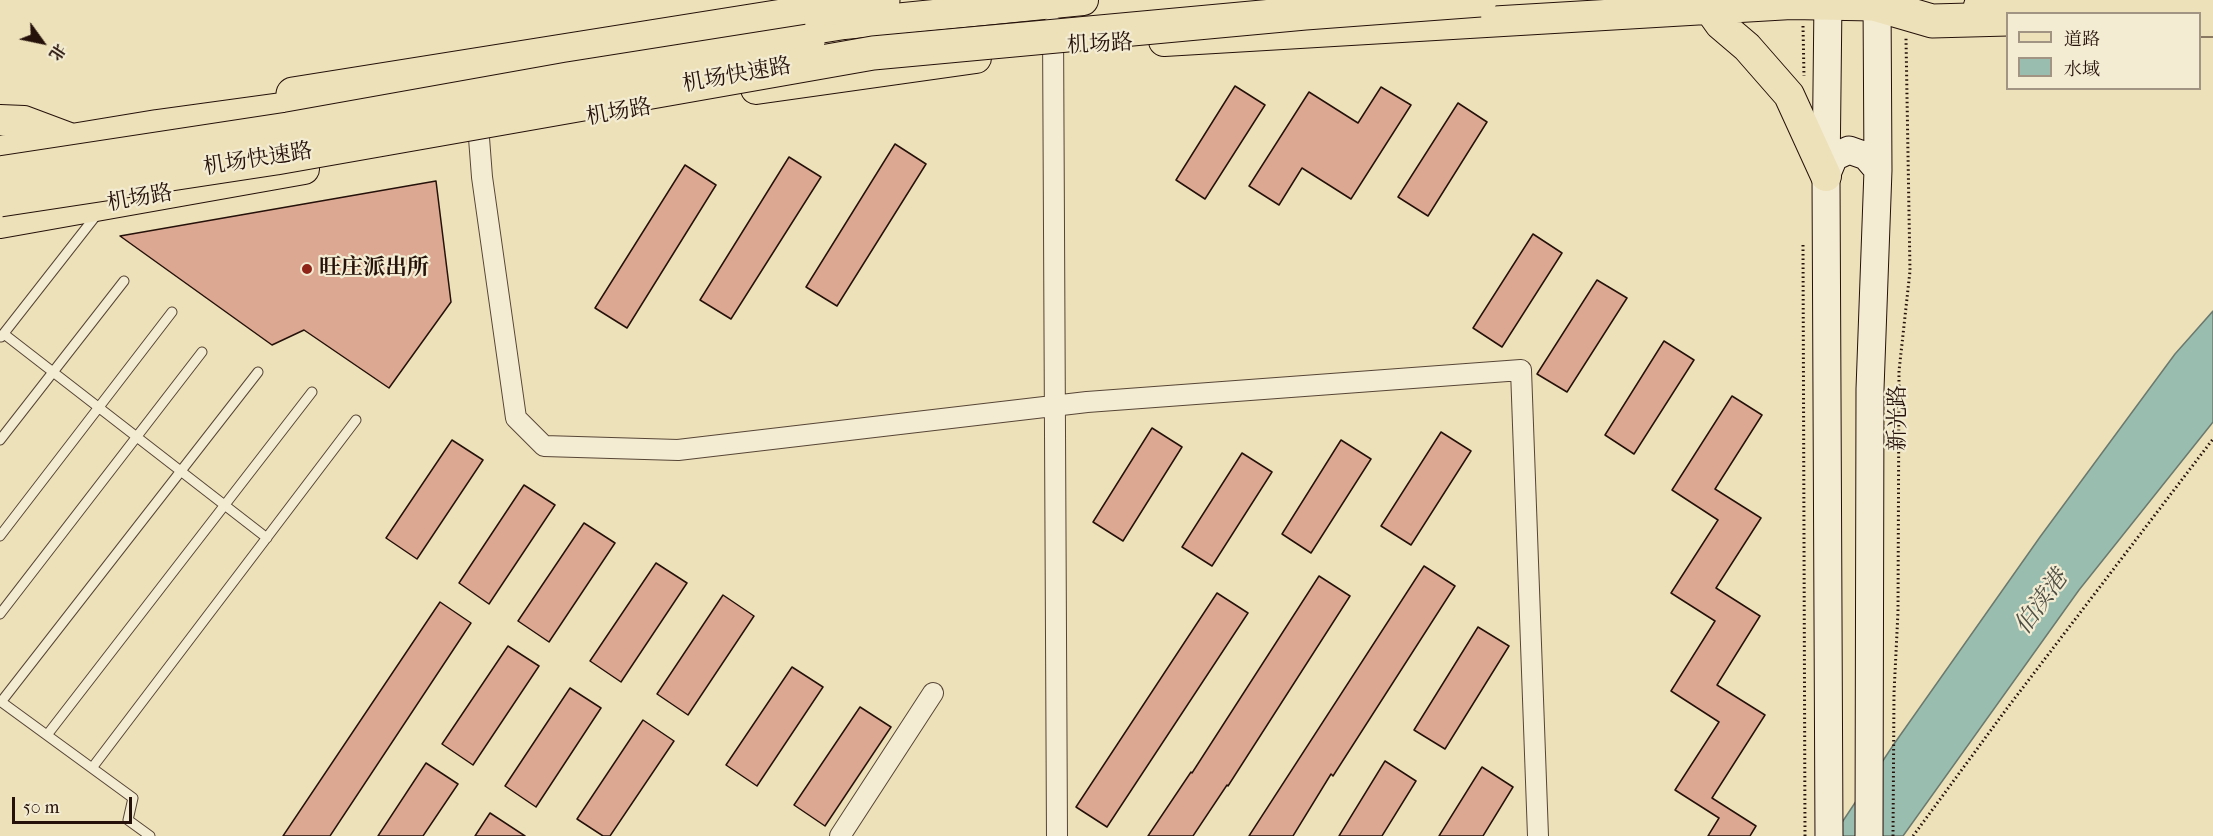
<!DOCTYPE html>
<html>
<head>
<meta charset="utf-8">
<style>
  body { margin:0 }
  #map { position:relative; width:2213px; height:836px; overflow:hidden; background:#ede1b9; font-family:"IM FELL French Canon","Noto Serif SC",serif }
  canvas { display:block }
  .legend { position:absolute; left:2006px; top:12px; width:195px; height:78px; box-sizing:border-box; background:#f3ecd2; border:2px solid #a19482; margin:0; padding:8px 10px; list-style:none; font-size:18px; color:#25110a }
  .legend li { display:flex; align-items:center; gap:12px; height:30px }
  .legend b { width:30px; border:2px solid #a19482 }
  .north { position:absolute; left:12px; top:12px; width:60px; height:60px; -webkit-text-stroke:4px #f3ecd2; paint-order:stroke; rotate:123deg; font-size:16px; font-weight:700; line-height:24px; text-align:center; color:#25110a }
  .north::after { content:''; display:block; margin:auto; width:21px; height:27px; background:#25110a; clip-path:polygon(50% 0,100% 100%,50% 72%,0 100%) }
  .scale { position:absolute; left:12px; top:797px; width:120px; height:27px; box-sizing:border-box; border:3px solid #25110a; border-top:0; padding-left:8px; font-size:18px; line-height:21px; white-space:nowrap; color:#25110a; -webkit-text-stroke:4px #f3ecd2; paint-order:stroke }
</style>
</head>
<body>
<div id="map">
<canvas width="2213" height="836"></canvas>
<ul class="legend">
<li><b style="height:8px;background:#ede1b9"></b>道路</li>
<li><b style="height:16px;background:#99beb0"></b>水域</li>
</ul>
<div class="north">北</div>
<div class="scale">50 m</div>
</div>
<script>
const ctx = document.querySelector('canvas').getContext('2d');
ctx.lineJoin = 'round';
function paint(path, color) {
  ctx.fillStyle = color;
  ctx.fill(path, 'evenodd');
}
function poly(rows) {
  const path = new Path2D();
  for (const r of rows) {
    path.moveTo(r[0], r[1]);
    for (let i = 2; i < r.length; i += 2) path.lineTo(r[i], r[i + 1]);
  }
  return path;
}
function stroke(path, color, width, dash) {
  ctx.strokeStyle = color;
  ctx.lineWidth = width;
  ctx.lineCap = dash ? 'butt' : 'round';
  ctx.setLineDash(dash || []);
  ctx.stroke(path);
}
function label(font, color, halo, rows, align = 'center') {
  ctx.font = font + ' "IM FELL French Canon","Noto Serif SC",serif';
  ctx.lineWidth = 4.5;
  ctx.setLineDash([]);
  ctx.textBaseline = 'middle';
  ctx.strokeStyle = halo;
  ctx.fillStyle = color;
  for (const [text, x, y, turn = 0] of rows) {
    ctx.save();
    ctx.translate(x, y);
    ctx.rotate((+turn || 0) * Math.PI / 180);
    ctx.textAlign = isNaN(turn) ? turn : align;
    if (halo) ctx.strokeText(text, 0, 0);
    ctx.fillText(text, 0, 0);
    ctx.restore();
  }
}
const water = poly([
  [2213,311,2213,422,2079,590,1903,836,1833,836,1894,744,2040,537,2175,354,2213,311]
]);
paint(water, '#99beb0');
stroke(water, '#6b796e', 1.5);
const building = poly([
  [1235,86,1265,105,1205,199,1176,180,1235,86],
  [1381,87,1411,105,1351,199,1302,168,1279,205,1249,186,1309,92,1358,123,1381,87],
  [1458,103,1487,122,1428,216,1398,197,1458,103],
  [895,144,926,164,837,306,806,287,895,144],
  [789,157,821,177,731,319,700,300,789,157],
  [685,165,716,185,627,328,595,308,685,165],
  [436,181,451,302,389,388,304,330,272,345,120,236,436,181],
  [1533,234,1562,253,1502,347,1473,328,1533,234],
  [1597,280,1627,298,1567,392,1537,374,1597,280],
  [1664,341,1694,360,1634,454,1605,435,1664,341],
  [1732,396,1762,415,1715,489,1761,518,1716,588,1760,616,1717,685,1765,715,1712,798,1756,826,1750,836,1708,836,1719,818,1675,790,1719,722,1671,691,1715,621,1671,593,1718,520,1672,490,1732,396],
  [1152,428,1182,447,1123,541,1093,522,1152,428],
  [1441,432,1471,451,1411,545,1381,526,1441,432],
  [452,440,483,460,417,559,386,538,452,440],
  [1341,440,1371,459,1311,553,1282,534,1341,440],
  [1242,453,1272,472,1212,566,1182,547,1242,453],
  [524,485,555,505,489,604,459,583,524,485],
  [584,523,615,543,549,642,518,621,584,523],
  [656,563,687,583,621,682,590,661,656,563],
  [1424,566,1455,586,1333,776,1331,774,1293,836,1249,836,1424,566],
  [1319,576,1350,596,1228,786,1227,785,1193,836,1148,836,1191,772,1192,773,1319,576],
  [1217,593,1248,613,1107,827,1076,807,1217,593],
  [723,595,754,616,688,715,657,694,723,595],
  [440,602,471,623,330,836,283,836,440,602],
  [1478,627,1509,646,1445,749,1414,730,1478,627],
  [508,646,539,666,473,765,442,744,508,646],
  [792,667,823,687,757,786,726,765,792,667],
  [570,688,601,708,536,807,505,786,570,688],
  [860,707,891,727,825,826,794,805,860,707],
  [643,720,674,741,610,836,603,836,577,819,643,720],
  [1385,761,1416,781,1382,836,1339,836,1385,761],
  [426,763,458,784,423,836,378,836,426,763],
  [1482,767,1513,787,1483,836,1439,836,1482,767],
  [490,813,525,836,475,836,490,813]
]);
paint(building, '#dca891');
stroke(building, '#25110a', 1.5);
const lane = poly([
  [4,334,267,538],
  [1,337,98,213],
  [0,440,124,281],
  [0,536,172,312],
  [0,614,202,352],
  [0,701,133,798,128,820,150,836],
  [1,702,258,372],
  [47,735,312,392],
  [92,768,356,420]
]);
const street = poly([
  [1053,26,1057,836],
  [479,138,482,177,516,418,544,446,678,450,1087,402,1521,370,1538,836],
  [840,836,933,693]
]);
const secondary = poly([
  [1828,0,1826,176,1829,836],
  [1826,176,1834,157,1849,150,1866,156,1878,170],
  [1869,836,1870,389,1878,170,1877,0]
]);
const primary = poly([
  [1979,6,2213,9],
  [1710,10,1720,24,1747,47,1789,95,1826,176],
  [776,35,844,24,1083,0],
  [1164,41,1791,4,1901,6],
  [756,89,976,58],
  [0,120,24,121,72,139],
  [0,151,157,125,325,102],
  [0,223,304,169]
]);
const highway = poly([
  [1877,5,1932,21,2008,19],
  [2200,20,2213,20],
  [293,94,883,0]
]);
stroke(lane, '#574536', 11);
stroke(street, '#574536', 22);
stroke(secondary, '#25110a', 29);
stroke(primary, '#25110a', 32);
stroke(highway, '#25110a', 35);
stroke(poly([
  [1803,26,1804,76],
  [1803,245,1805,836],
  [1893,836,1894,693,1898,612,1899,371,1910,271,1906,38],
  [1913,836,2005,711,2213,439]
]), '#25110a', 3, [1.5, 3]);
stroke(lane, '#f3ecd2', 9);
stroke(street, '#f3ecd2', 20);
stroke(secondary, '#f3ecd2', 27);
stroke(primary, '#ede1b9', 30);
stroke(highway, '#ede1b9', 33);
const highwayBridge = poly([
  [0,173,288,129,568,79,808,41],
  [0,200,276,158,873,53,1305,13,1480,0]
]);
stroke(highwayBridge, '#25110a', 35, []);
stroke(highwayBridge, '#ede1b9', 33);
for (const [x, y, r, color] of [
  [307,269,6,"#8f2418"]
]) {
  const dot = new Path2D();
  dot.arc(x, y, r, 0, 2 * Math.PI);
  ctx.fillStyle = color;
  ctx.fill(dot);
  stroke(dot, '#f3ecd2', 2);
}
label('22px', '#25110a', '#f3ecd2', [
  ["机场路",1100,45,-3],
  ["机场快速路",737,76,-10],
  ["机场路",619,113,-10],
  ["机场快速路",258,160,-9],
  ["机场路",140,199,-10],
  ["新光路",1899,418,-90]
]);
label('bold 22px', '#25110a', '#f3ecd2', [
  ["旺庄派出所",319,269]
], 'left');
label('italic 24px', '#4e4e44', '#f3ecd2', [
  ["伯渎港",2042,603,-54]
]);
</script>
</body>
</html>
